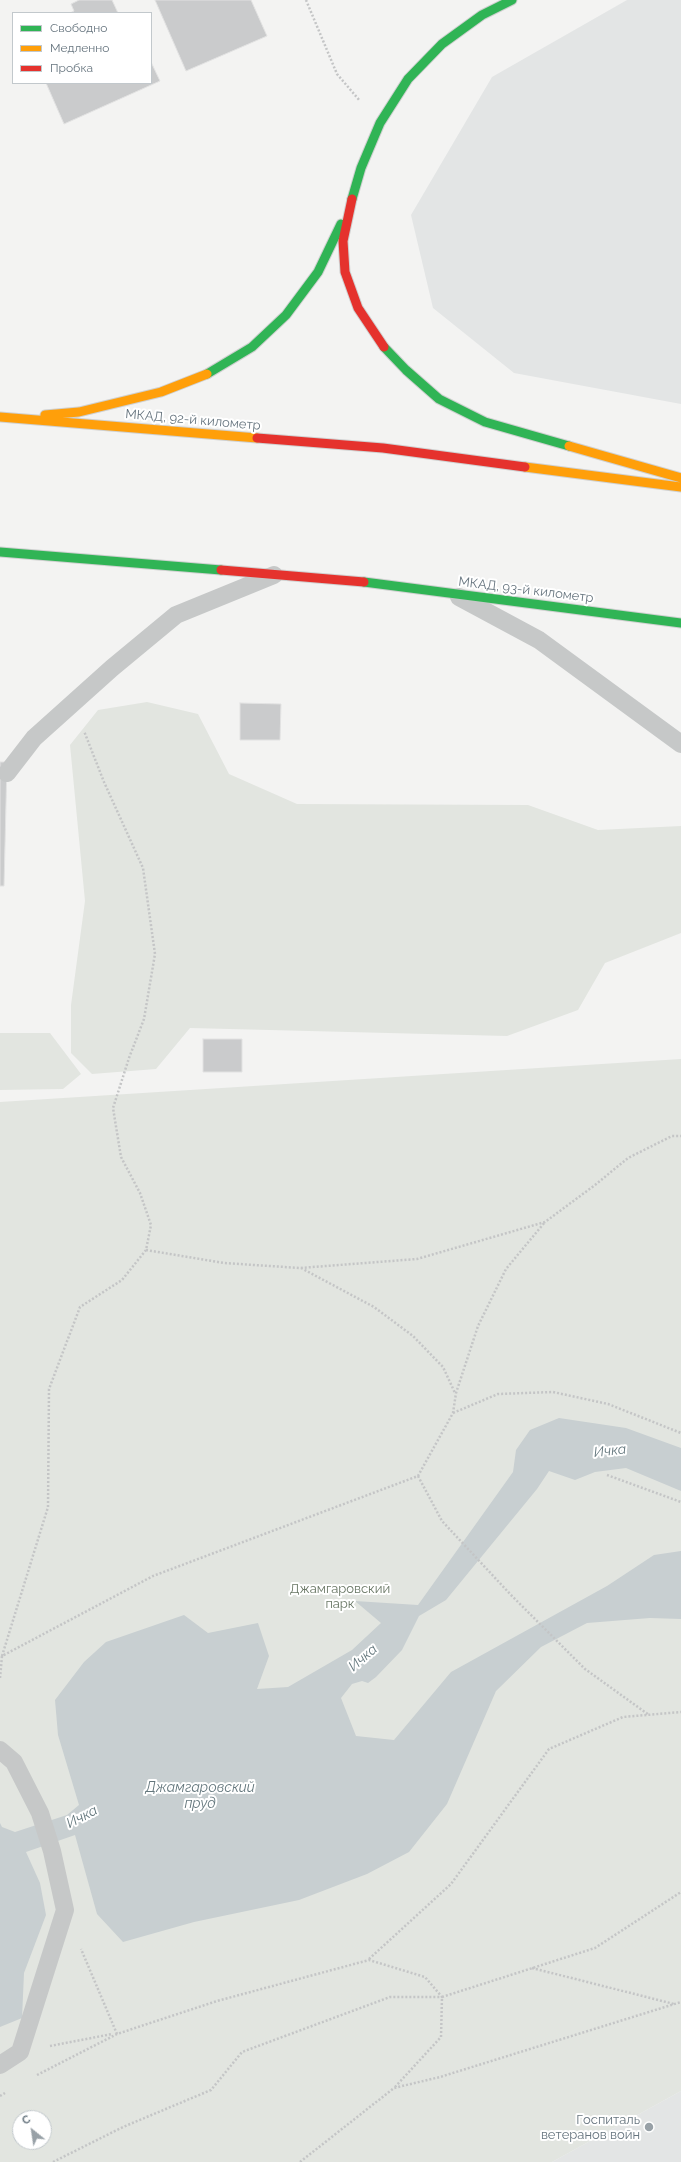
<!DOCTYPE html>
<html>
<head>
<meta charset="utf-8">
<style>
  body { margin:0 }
  #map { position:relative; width:681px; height:2162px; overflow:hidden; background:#f3f3f2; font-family:Raleway,sans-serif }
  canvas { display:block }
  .legend { position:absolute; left:12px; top:12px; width:140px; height:72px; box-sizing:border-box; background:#fff; border:1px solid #c2c8cc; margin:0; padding:5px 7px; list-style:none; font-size:12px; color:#67757f }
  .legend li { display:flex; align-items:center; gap:8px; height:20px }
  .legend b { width:20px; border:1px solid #c2c8cc }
  .north { position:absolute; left:12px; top:2110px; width:40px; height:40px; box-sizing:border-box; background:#fff; border:1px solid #c2c8cc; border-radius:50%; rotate:330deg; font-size:11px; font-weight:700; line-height:16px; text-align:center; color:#67757f }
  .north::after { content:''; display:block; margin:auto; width:14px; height:18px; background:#98a1a7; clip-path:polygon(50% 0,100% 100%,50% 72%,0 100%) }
</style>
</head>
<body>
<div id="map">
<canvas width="681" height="2162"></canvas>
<ul class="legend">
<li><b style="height:5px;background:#30b455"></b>Свободно</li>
<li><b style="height:5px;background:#ff9f0a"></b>Медленно</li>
<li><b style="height:5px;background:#e5322d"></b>Пробка</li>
</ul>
<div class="north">С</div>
</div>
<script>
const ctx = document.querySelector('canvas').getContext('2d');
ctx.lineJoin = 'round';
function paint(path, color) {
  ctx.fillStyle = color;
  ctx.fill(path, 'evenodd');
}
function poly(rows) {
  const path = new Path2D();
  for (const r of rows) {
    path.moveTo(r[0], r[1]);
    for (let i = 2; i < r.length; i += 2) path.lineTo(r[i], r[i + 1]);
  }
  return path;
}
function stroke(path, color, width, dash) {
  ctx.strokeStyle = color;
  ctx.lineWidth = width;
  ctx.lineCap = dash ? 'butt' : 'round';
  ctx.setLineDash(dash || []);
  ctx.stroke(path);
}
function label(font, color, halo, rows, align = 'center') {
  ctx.font = font + ' Raleway,sans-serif';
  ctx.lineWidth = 4;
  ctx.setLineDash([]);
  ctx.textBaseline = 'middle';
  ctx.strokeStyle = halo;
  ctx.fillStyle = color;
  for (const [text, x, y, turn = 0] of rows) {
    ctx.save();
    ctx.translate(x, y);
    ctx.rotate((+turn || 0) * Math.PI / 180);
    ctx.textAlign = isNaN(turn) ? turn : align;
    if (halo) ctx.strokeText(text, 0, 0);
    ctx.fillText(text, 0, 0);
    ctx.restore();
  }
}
paint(poly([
  [627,0,681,0,681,404,514,373,433,308,411,215,492,77],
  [681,2091,681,2162,552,2162]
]), '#e3e5e5');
paint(poly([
  [147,702,198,714,229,774,297,804,528,805,598,830,681,826,681,933,605,963,578,1010,507,1036,190,1028,156,1069,92,1074,71,1053,71,1005,85,901,70,745,98,710],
  [0,1033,50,1033,81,1074,63,1089,0,1090],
  [681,1059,681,2091,552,2162,0,2162,0,1102],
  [20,2118,44,2118,44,2142,20,2142]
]), '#e2e5e0');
paint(poly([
  [559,1418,626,1428,681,1448,681,1491,626,1468,595,1472,575,1480,549,1471,537,1489,446,1600,419,1616,402,1650,376,1677,368,1683,362,1681,352,1684,341,1698,356,1736,394,1740,451,1672,607,1586,654,1555,681,1551,681,1619,650,1618,587,1623,541,1647,496,1691,447,1804,409,1852,367,1874,299,1900,194,1922,123,1942,97,1914,75,1835,26,1852,40,1883,46,1915,24,1973,22,2018,0,2027,0,1823,2,1827,15,1832,67,1815,79,1805,58,1735,55,1700,84,1662,106,1642,184,1615,208,1633,258,1623,269,1656,257,1689,288,1687,352,1650,381,1623,355,1601,418,1605,513,1472,516,1450,530,1430]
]), '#c8cfd1');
const building = poly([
  [79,0,112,0,118,13,70,13,74,11,71,4,79,0],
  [155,0,251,0,267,36,186,71,155,0],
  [151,62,160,81,64,124,46,83,151,83,151,62],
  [240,703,281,704,280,740,240,740,240,703],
  [0,762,7,762,4,886,0,886,0,762],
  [203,1039,242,1039,242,1072,203,1072,203,1039]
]);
paint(building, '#cacbcc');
stroke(building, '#e2e2e2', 1);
const fast = poly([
  [352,199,361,168,380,123,408,79,442,44,482,15,512,0],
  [384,347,406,370,439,399,485,422,569,446],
  [207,374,252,347,286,315,318,272,341,224],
  [0,552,221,570],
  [364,582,681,623]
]);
const slow = poly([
  [45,415,79,412,161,392,207,374],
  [0,417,257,438],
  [569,446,681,478],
  [525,467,681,487]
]);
const jam = poly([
  [352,199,343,241,345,272,358,308,384,347],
  [257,438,383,448,525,467],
  [221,570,364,582]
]);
stroke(fast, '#cfd0d0', 11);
stroke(slow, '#cfd0d0', 11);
stroke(jam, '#cfd0d0', 11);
stroke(poly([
  [306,0,337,74,360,101],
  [146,1250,224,1263,300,1268,417,1259,545,1222,595,1185,628,1158,672,1136,681,1136],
  [301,1268,374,1307,413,1336,443,1367,455,1393],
  [453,1413,498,1394,553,1392,608,1404,681,1433],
  [607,1475,681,1502],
  [418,1476,442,1521,511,1595,585,1669,649,1715],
  [2,1656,48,1507,49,1389,80,1307,122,1280,146,1250,151,1225,140,1193,121,1157,113,1108,129,1058,144,1019,155,954,143,868,104,782,84,731],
  [0,1678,2,1656,153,1576,418,1476,453,1413,456,1393,478,1326,506,1269,545,1222],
  [369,1959,451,1884,549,1749,623,1717,681,1712],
  [532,1968,674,2004],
  [50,2046,112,2034],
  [37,2075,117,2034],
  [395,2087,441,2037,442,1997,595,1948,681,1892],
  [0,2096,5,2093],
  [53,2162,123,2127,211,2090,242,2052,390,1997,442,1997,425,1977,369,1960,217,2001,117,2034,81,1949],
  [300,2162,394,2088,440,2077,681,2002]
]), '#c4c5c6', 2.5, [2, 2]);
stroke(poly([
  [459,597,539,640,681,744],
  [7,773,34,738,112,668,176,615,274,575],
  [0,1750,14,1762,40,1813,52,1851,65,1910,20,2052,0,2065]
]), '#c6c8c8', 18);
stroke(fast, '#30b455', 9);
stroke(slow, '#ff9f0a', 9);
stroke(jam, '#e5322d', 9);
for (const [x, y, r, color] of [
  [649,2127,5,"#98a1a7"]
]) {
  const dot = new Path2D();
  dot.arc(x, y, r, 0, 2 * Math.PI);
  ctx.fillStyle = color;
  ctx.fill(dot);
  stroke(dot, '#fff', 1.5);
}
label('13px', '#67757f', '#fff', [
  ["МКАД, 92-й километр",193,420,5],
  ["МКАД, 93-й километр",526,590,7]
]);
label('13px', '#697765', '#fff', [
  ["Джамгаровский",340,1589],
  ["парк",340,1604]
]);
label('13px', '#67757f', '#fff', [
  ["Госпиталь",640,2120],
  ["ветеранов войн",640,2135]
], 'right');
label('italic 14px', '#63767c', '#fff', [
  ["Ичка",610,1451,-6],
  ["Ичка",363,1658,-41],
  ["Джамгаровский",200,1788],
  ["пруд",200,1804],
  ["Ичка",82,1817,-28]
]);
</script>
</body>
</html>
